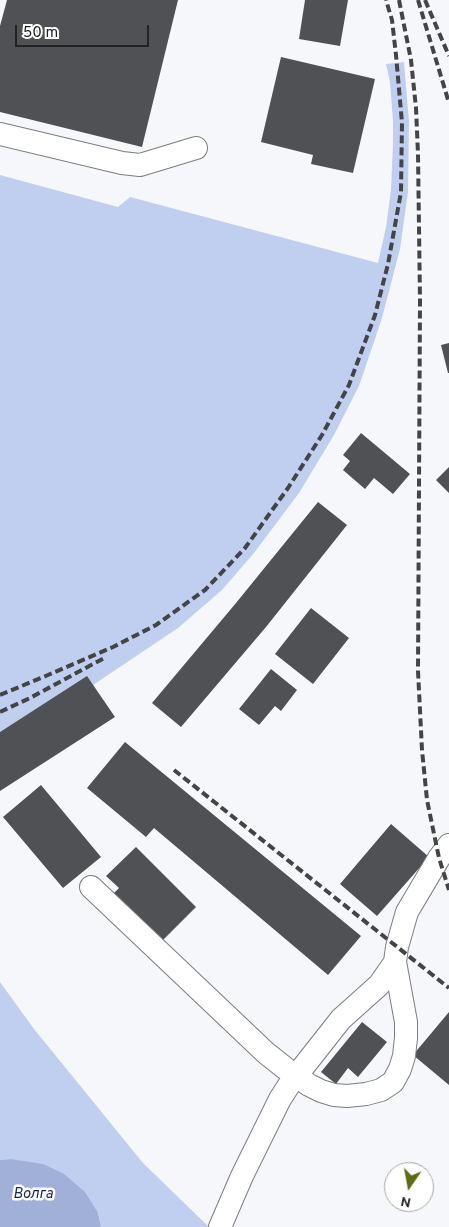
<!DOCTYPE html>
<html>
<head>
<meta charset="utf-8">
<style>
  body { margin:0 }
  #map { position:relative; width:449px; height:1227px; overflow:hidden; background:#f5f7fb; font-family:Overpass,sans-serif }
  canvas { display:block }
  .north { position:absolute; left:384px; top:1162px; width:50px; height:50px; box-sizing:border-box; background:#fff; border:1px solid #a7a7a7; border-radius:50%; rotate:192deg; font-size:14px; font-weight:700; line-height:20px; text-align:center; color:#222324 }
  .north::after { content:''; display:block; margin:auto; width:18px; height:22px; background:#606c15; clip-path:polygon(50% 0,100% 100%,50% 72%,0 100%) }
  .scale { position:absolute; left:15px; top:25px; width:134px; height:22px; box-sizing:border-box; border:2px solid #222324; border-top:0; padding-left:6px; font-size:15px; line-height:18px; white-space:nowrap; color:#222324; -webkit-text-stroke:4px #fff; paint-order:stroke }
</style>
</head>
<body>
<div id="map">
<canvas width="449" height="1227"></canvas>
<div class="north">N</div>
<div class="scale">50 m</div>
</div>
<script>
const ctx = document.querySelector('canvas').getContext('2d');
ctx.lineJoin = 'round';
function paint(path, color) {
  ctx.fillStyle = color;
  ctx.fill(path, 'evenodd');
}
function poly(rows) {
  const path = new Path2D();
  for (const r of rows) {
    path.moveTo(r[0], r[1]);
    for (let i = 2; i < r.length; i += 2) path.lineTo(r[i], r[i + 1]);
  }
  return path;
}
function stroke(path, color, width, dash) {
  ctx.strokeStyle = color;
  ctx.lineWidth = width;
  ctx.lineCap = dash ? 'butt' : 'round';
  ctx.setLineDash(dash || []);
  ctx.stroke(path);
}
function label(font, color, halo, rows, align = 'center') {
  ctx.font = font + ' Overpass,sans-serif';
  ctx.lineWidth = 5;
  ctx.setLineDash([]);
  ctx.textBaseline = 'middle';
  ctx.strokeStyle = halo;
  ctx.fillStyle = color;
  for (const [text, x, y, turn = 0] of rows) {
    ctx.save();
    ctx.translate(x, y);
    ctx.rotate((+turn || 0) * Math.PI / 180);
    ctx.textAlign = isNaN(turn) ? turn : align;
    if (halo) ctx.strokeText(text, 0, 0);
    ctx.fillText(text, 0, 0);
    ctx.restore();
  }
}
paint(poly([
  [404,62,409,122,408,192,400,249,382,318,359,386,334,435,299,493,254,553,222,590,178,628,93,685,87,677,0,732,0,175,118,207,130,197,378,263,386,227,391,190,393,143,393,121,390,82,386,64],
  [0,982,34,1029,143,1163,209,1227,101,1227,98,1213,10,1159,0,1160]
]), '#c0cef0');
paint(poly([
  [10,1159,43,1164,64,1174,85,1192,98,1213,101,1227,0,1227,0,1160]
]), '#a0b0d6');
paint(poly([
  [7,0,178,0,142,147,0,112,0,26],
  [305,0,348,0,340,46,299,39],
  [281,57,375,79,353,173,311,164,313,155,261,142],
  [449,343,449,373,448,373,441,345],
  [361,433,410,474,393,494,374,478,365,489,343,470,350,461,343,455],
  [449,467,449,493,436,480],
  [318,502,347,525,266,627,181,727,152,703,236,603],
  [311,608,349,638,313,684,275,654],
  [271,669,297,690,281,711,275,706,259,725,239,709],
  [87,676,115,717,0,791,0,732],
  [125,742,361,936,328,975,154,828,146,837,87,788],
  [41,785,101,857,63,888,3,817],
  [391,824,429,857,377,916,340,884],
  [136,847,196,907,160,943,112,895,119,888,106,876],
  [449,1012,449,1085,413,1055],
  [362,1022,387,1042,358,1077,348,1068,336,1084,321,1072]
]), '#505155');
const minor = poly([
  [0,134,122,163,140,165,196,148],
  [91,887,266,1053,285,1068,309,1085,321,1091,334,1095,347,1096,366,1094,381,1090,393,1082,400,1069,404,1056,406,1038,406,1022,395,962,397,947,407,912,439,858,449,845],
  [220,1227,242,1176,280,1099,289,1085,341,1019,379,985,395,962]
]);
stroke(minor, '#7b7d81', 24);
stroke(minor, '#fff', 22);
stroke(poly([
  [399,0,411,60,416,108,418,154,420,301,418,671,422,750,427,800,439,858,449,890],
  [418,0,449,103],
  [425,0,449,56],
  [0,695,48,675,113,647,156,625,205,590,245,548,288,488,322,435,349,385,375,315,388,264,401,192,402,123,396,55,392,20,386,0],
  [0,712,30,698,106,657],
  [174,770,449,988]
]), '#434445', 4, [8, 4]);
label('italic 15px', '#182756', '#fff', [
  ["Волга",33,1195]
]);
</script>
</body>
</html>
